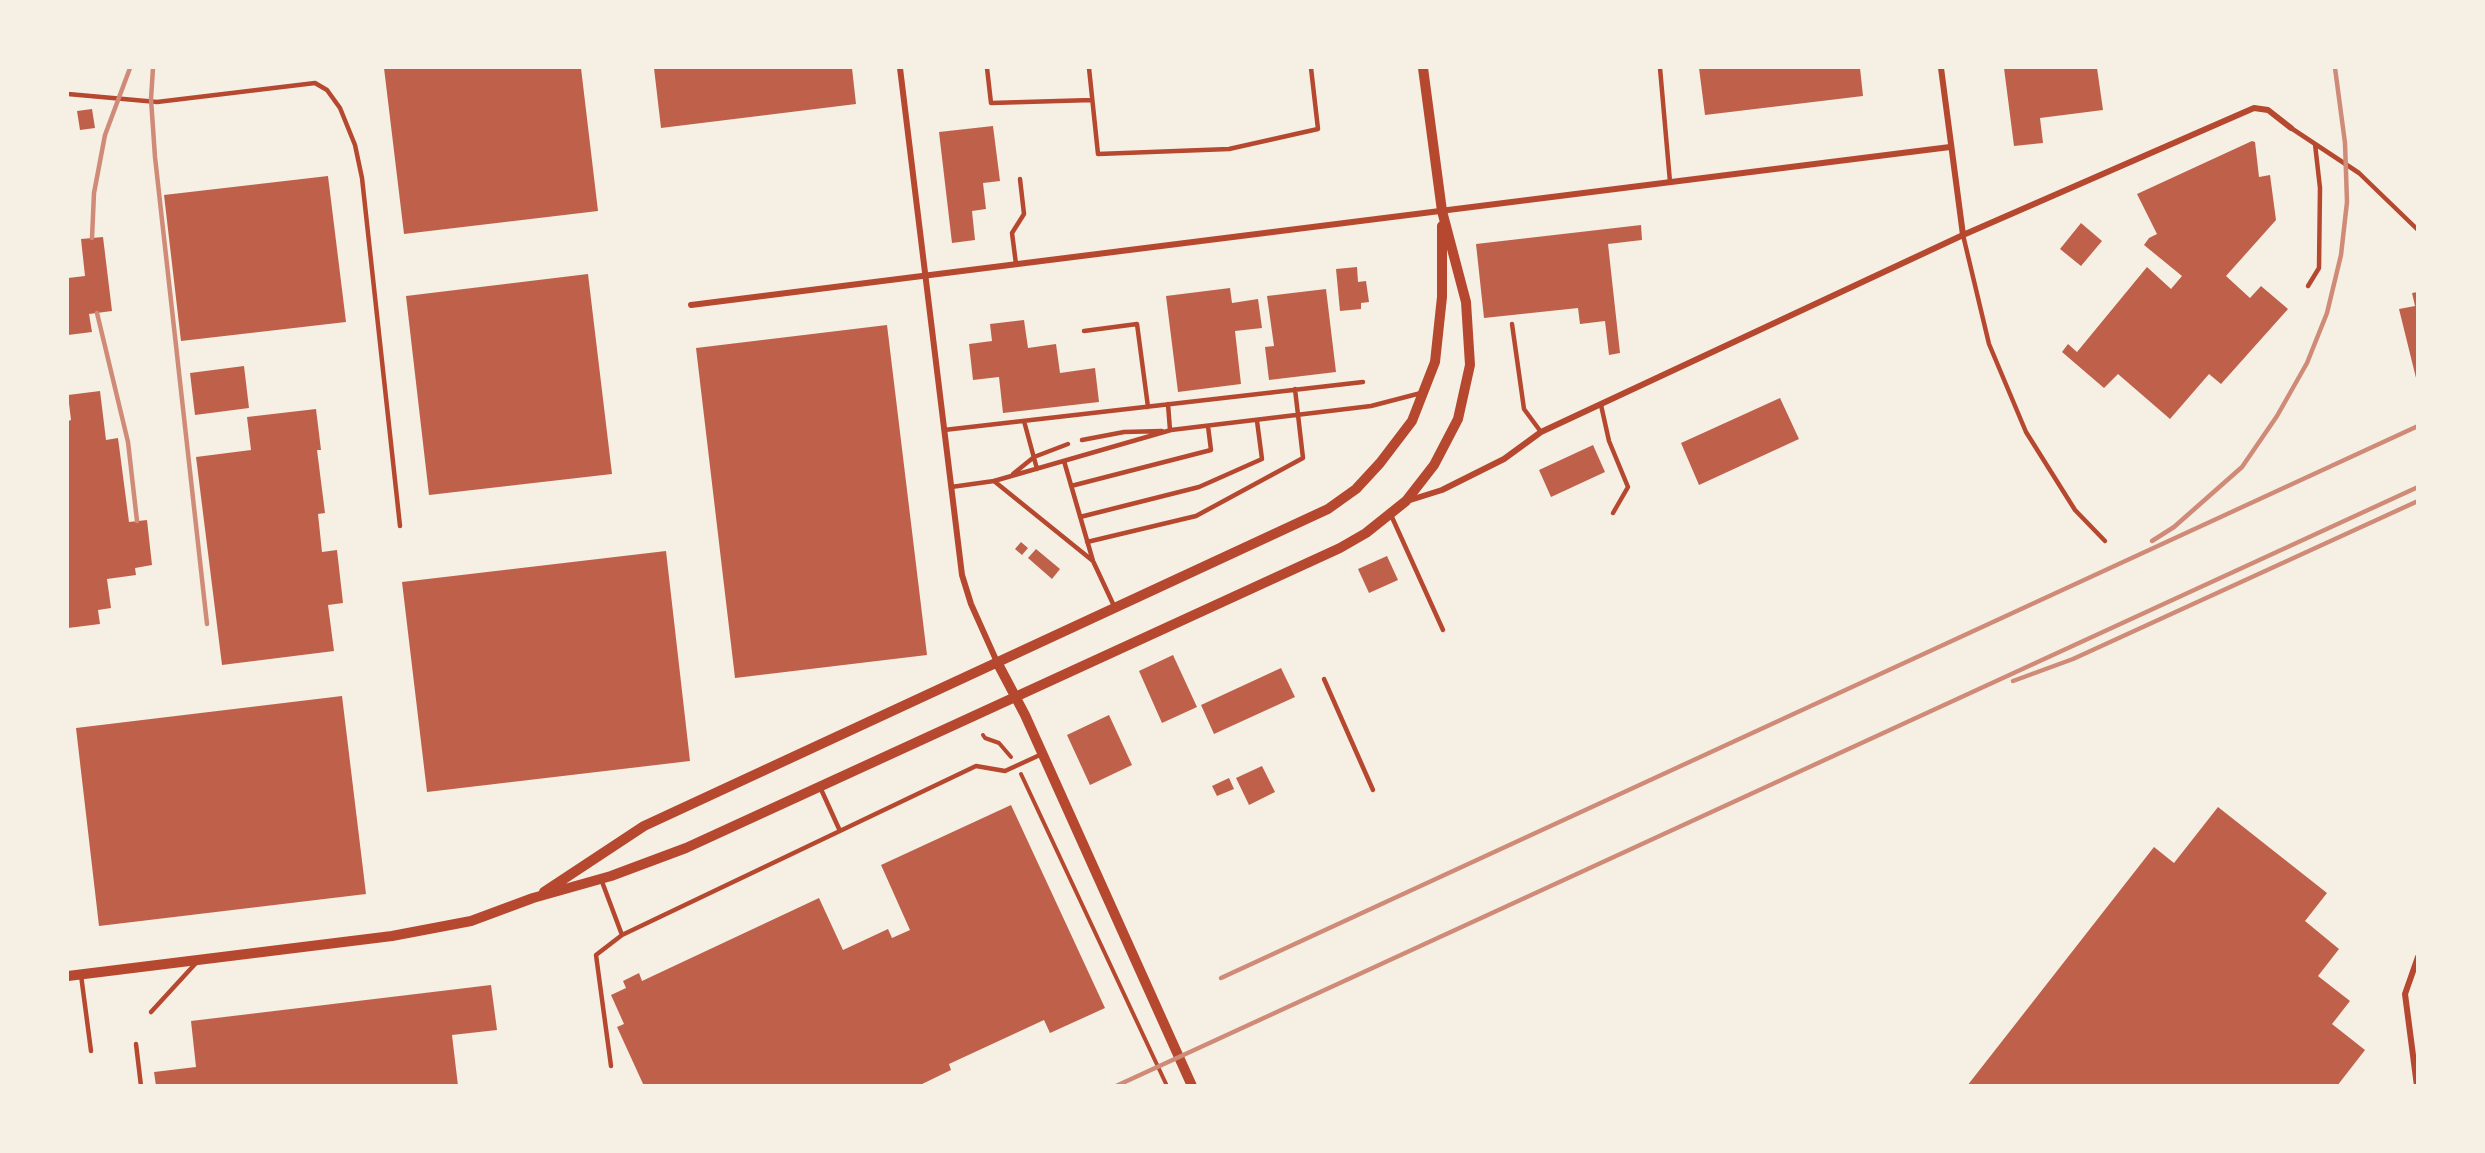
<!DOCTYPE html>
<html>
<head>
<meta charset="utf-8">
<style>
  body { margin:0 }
  #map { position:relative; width:2485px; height:1153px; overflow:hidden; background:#f6efe4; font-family:"Work Sans",sans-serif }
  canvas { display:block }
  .frame { position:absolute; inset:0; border:69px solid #f6efe4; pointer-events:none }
</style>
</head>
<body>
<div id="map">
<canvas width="2485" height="1153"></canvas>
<div class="frame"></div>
</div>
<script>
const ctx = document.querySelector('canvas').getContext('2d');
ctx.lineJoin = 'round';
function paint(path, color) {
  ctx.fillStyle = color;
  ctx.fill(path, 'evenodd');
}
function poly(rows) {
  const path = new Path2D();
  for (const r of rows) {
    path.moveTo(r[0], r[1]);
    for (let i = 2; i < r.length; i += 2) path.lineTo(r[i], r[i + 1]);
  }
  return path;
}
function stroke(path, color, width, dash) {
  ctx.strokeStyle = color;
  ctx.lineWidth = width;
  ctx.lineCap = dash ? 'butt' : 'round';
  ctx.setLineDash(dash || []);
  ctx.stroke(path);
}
paint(poly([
  [384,68,581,68,598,211,404,234],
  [654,68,852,68,856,104,661,128],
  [1699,68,1860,68,1863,96,1705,115],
  [2004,68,2097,68,2103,110,2040,118,2043,143,2014,146],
  [92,109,95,128,80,130,77,111],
  [993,126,1000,181,983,183,986,209,972,211,975,240,952,243,939,132],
  [2252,141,2255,142,2259,177,2270,175,2276,220,2226,276,2250,298,2261,286,2288,309,2221,384,2209,374,2170,419,2118,374,2104,388,2062,352,2068,344,2077,352,2147,267,2171,289,2182,276,2144,245,2149,238,2157,234,2137,194],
  [328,176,346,322,181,341,164,195],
  [2081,223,2102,241,2081,266,2060,249],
  [1641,225,1642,240,1608,244,1620,353,1609,355,1605,321,1580,324,1578,308,1484,318,1476,244],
  [103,237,112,311,89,314,92,332,68,335,68,278,85,276,81,239],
  [1357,267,1358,282,1366,281,1369,302,1361,303,1361,309,1340,311,1336,269],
  [588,274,612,474,429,495,406,296],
  [1230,288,1232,303,1258,299,1262,328,1235,331,1241,384,1178,392,1166,296],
  [1326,289,1336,372,1269,380,1265,347,1274,346,1267,296],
  [2418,292,2418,382,2417,382,2399,309,2415,306,2412,293],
  [1024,320,1028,348,1056,344,1060,373,1095,368,1099,402,1003,413,999,377,973,380,969,344,992,341,990,324],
  [887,325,927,655,735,678,696,348],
  [244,366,249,408,195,415,190,373],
  [100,391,106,440,118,438,129,522,147,520,152,565,135,568,136,575,107,579,111,608,98,610,100,624,68,628,68,421,71,420,68,395],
  [1780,398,1799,439,1699,485,1681,443],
  [316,409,321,450,317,450,325,513,318,514,322,552,337,550,343,603,328,605,334,651,222,665,196,457,251,450,247,417],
  [1593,445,1605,472,1551,497,1539,470],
  [1021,542,1028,548,1022,555,1015,549],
  [1036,549,1060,569,1052,579,1028,558],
  [666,551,690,761,427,792,402,582],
  [1387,556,1398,580,1369,593,1358,569],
  [1173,655,1197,707,1162,723,1139,671],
  [1281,668,1295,697,1214,734,1201,705],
  [342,696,366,894,99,926,76,728],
  [1109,715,1132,765,1090,785,1067,735],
  [1262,766,1275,792,1249,805,1236,778],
  [1229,778,1234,789,1217,796,1212,786],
  [1011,805,1105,1008,1050,1033,1044,1020,949,1064,951,1070,918,1086,644,1086,617,1027,624,1024,611,995,626,988,623,981,639,973,642,981,819,898,843,950,888,929,892,938,910,930,881,865],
  [2218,807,2327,893,2305,921,2339,949,2318,976,2350,1001,2332,1024,2365,1050,2337,1086,1967,1086,2154,847,2174,863],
  [491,985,497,1030,452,1035,458,1086,156,1086,154,1072,196,1067,191,1021]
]), '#bf614a');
stroke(poly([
  [983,735,985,738,999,743,1011,757],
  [1021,774,1167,1086]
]), '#b5482f', 4);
stroke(poly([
  [987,68,991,103,1092,100],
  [1089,68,1098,154,1229,149,1318,129,1311,68],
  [1660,68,1670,182],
  [68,94,157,102,315,83,327,90,340,108,355,145,362,178,400,526],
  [2291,128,2359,173,2418,230],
  [1963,235,1989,344,2026,432,2075,510,2105,541],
  [1016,264,1012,233,1024,214,1020,179],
  [2308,286,2319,268,2320,188,2315,144],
  [1512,324,1524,409,1541,432],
  [1084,331,1137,324,1148,407],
  [1168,404,1170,430],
  [1601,405,1609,441,1628,487,1613,513],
  [1024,421,1037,469],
  [944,430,1363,382],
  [1082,440,1124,432,1162,431],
  [1064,461,1093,561,1115,608],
  [1013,474,1034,457,1068,444],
  [994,481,1093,561],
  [1071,486,1211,450,1208,426],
  [951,487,994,481,1171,430,1371,406,1421,393],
  [1391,515,1443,630],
  [1080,517,1199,487,1262,459,1257,421],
  [1087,542,1196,516,1303,458,1295,389],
  [1324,679,1373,790],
  [820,787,840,831],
  [601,879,622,935],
  [81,975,91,1051],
  [151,1012,196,963],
  [136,1044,141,1086],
  [611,1066,596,955,622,935,976,766,1005,771,1042,754]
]), '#b5482f', 4.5);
stroke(poly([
  [900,68,962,575,971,604,997,662],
  [1941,68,1963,235],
  [691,305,1950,147],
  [1407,501,1442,490,1504,459,1541,432,1963,235,2254,108,2268,110,2291,128],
  [2417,1086,2405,994,2418,957]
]), '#b5482f', 6);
stroke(poly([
  [997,662,1025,715,1192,1086],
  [544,892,644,826,1328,509,1356,489,1380,463,1412,421,1435,362,1442,297,1442,226],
  [68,976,392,936,471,921,533,898,611,876,686,848,1340,548,1366,533,1406,501,1434,465,1458,419,1470,365,1466,302,1442,211,1423,68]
]), '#b5482f', 10);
stroke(poly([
  [153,68,151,99,155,157,207,624],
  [92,238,94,193,105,135,130,68],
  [97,313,128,442,137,521],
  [2152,541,2174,527,2242,467,2277,416,2307,363,2327,313,2341,255,2347,202,2345,143,2335,68],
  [2013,681,2073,659,2418,501],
  [1221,978,2418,426],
  [1116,1086,2418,487]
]), '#cf8b77', 4.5);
</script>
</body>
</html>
